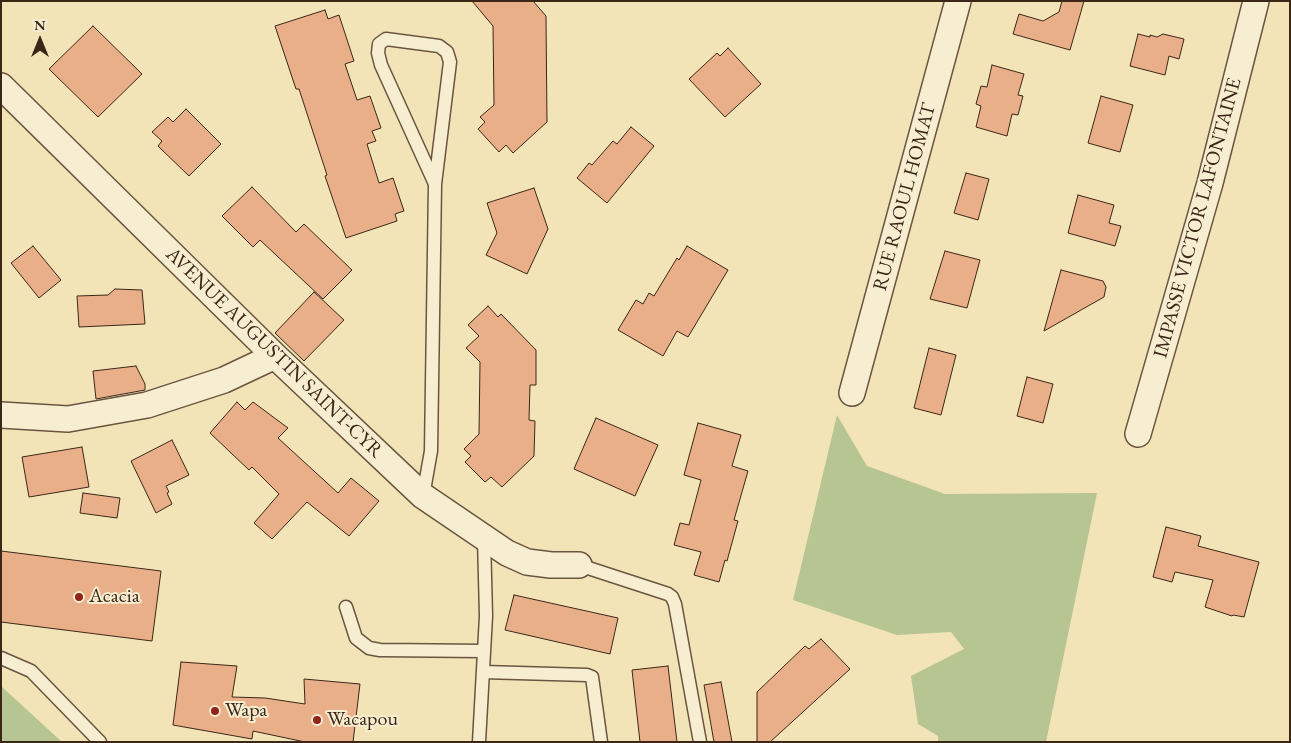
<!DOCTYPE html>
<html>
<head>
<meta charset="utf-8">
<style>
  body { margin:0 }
  #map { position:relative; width:1291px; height:743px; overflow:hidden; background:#f2e4b7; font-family:"EB Garamond",serif }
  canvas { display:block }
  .frame { position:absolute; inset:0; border:2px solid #3c2618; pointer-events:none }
  .north { position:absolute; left:15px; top:15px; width:50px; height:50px; -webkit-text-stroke:4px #f7edd0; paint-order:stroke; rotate:0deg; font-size:14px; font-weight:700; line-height:20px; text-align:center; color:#3c2618 }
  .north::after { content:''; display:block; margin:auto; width:18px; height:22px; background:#3c2618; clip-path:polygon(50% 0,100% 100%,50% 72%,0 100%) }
</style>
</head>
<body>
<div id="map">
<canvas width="1291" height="743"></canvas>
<div class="frame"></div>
<div class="north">N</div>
</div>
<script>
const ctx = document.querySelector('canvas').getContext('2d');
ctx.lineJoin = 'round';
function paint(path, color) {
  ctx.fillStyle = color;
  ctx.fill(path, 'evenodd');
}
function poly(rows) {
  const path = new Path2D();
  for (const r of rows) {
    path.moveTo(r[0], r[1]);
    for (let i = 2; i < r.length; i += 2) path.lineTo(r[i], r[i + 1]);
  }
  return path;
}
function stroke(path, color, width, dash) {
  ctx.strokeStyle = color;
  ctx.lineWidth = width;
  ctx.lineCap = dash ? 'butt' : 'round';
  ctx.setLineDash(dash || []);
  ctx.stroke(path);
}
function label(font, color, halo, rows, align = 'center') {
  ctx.font = font + ' "EB Garamond",serif';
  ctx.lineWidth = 4;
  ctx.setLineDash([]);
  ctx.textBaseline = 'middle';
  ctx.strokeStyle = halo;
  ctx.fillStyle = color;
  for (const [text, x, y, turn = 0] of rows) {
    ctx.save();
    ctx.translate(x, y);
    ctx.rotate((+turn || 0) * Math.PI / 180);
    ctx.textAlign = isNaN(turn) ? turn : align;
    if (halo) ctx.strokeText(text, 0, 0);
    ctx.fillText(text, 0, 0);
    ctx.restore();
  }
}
paint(poly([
  [837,415,867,466,945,494,1097,493,1046,742,938,742,938,736,918,724,911,676,964,649,951,632,897,635,793,600],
  [1,686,62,742,1,742]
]), '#b6c592');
const building = poly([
  [472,1,533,1,546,16,547,122,513,153,506,145,499,152,478,129,485,122,480,117,494,105,493,26,472,1],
  [1062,1,1084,1,1070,50,1013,34,1019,14,1043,21,1059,12,1062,1],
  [325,10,328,19,339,15,354,61,345,64,357,100,370,96,381,128,372,131,376,141,367,144,379,183,393,178,404,211,395,214,397,221,346,238,325,176,327,175,299,89,296,89,275,26,325,10],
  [93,26,142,74,98,117,49,69,93,26],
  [1138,34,1150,37,1150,35,1157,37,1163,34,1184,39,1179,59,1169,56,1165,75,1130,66,1138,34],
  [728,48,761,84,725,117,689,79,717,53,720,56,728,48],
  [992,65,1024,74,1018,95,1023,96,1018,115,1012,114,1007,136,976,127,981,106,976,104,981,86,987,87,992,65],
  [1101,96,1133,105,1120,152,1088,143,1101,96],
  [186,109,221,144,189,176,158,146,162,141,152,132,168,117,173,122,186,109],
  [631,127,654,146,607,203,577,178,589,163,592,165,613,141,617,144,631,127],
  [966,173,989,179,978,220,954,213,966,173],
  [252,187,296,232,304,224,352,270,323,299,260,240,253,247,222,216,252,187],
  [534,188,548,229,527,274,486,255,497,233,487,203,534,188],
  [1078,195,1114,205,1109,223,1121,226,1115,246,1068,233,1078,195],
  [33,246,61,280,39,298,11,263,33,246],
  [687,246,728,270,688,337,677,331,663,356,618,330,636,300,643,304,649,293,654,296,677,258,679,260,687,246],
  [945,251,980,260,967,308,930,299,945,251],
  [1061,270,1103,281,1106,287,1104,297,1044,331,1061,270],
  [115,289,142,290,145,324,79,327,77,296,108,295,115,289],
  [314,292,344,320,304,361,275,333,314,292],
  [488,306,498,317,501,314,536,350,536,385,530,385,529,420,535,421,534,456,502,487,491,477,485,482,465,462,471,456,464,449,479,434,480,362,466,348,479,336,468,325,488,306],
  [929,348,956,355,941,415,914,408,929,348],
  [136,366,145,384,145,390,96,399,93,371,136,366],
  [1027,377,1053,384,1043,423,1017,416,1027,377],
  [237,402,245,410,253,402,288,428,278,438,338,493,351,478,379,501,349,536,307,502,272,539,254,523,279,494,252,467,249,470,210,433,237,402],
  [596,418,658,445,635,496,574,469,596,418],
  [698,423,741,435,732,466,748,471,734,520,738,521,727,561,725,560,719,582,694,575,701,552,674,545,680,523,689,525,701,480,684,475,698,423],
  [172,440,189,475,166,486,169,492,167,493,172,504,156,513,131,461,172,440],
  [82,447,89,487,29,497,22,457,82,447],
  [83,493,120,498,117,518,80,513,83,493],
  [1166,527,1201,536,1198,546,1259,562,1244,617,1233,615,1232,616,1205,607,1213,580,1175,572,1172,582,1153,577,1166,527],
  [1,551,161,571,152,641,1,622,1,551],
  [514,595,618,618,610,654,505,630,514,595],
  [821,639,850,669,770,742,757,742,757,692,805,646,809,649,821,639],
  [181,662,237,666,232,697,265,698,305,704,304,679,360,684,353,742,305,742,253,731,252,739,173,725,181,662],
  [668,666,677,742,640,742,632,670,668,666],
  [721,682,732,742,714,742,704,685,721,682]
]);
paint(building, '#e8af89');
stroke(building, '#3c2618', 1);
const service = poly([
  [423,496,431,451,435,184,450,62,447,52,439,46,386,39,379,44,378,53,381,65,435,184],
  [579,565,668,594,672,597,675,604,700,742],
  [346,607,356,638,369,648,380,650,484,651],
  [1,658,31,671,100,742],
  [483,672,587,675,592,677,601,742],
  [479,742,486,616,484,538]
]);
const minor = poly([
  [1,86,275,356,423,496,507,553,527,562,551,565,579,565],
  [852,393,958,1],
  [1,415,68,419,147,405,224,380,275,356],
  [1138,434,1210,183,1256,1]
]);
stroke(service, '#6a5640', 15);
stroke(minor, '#6a5640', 28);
stroke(service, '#f7edd0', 12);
stroke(minor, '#f7edd0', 25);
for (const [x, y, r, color] of [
  [79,597,5,"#8f2418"],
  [215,711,5,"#8f2418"],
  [317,720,5,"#8f2418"]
]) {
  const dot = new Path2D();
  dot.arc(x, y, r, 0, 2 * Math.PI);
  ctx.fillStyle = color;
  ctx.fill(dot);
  stroke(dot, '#f7edd0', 2);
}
label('20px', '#3c2618', '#f7edd0', [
  ["RUE RAOUL HOMAT",905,197,-75],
  ["IMPASSE VICTOR LAFONTAINE",1198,218,-75],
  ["AVENUE AUGUSTIN SAINT-CYR",274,353,44]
]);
label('20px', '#3c2618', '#f7edd0', [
  ["Acacia",89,597],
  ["Wapa",225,711],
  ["Wacapou",327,720]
], 'left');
</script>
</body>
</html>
